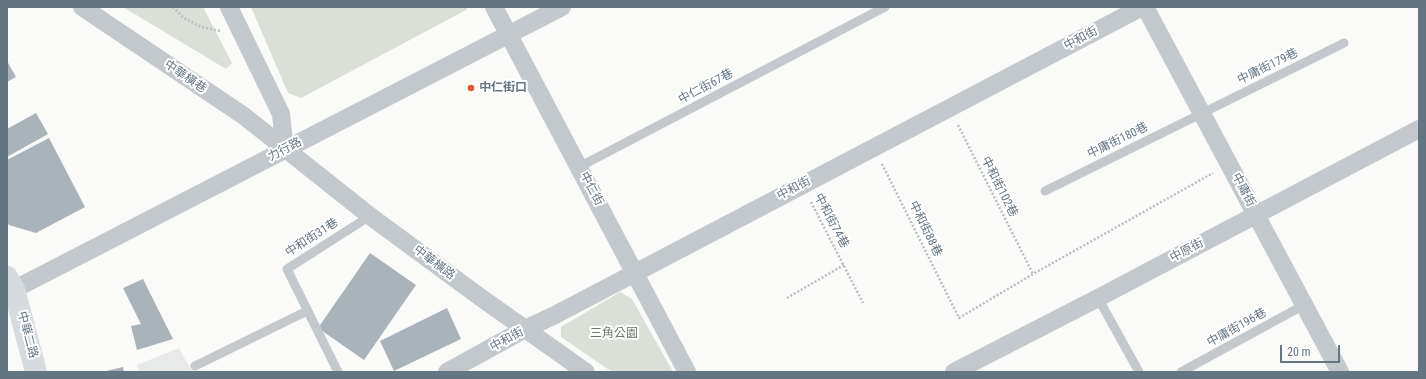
<!DOCTYPE html>
<html>
<head>
<meta charset="utf-8">
<style>
  body { margin:0 }
  #map { position:relative; width:1426px; height:379px; overflow:hidden; background:#fafaf8; font-family:"Roboto Condensed",sans-serif }
  canvas { display:block }
  .frame { position:absolute; inset:0; border:8px solid #657683; pointer-events:none }
  .scale { position:absolute; left:1280px; top:345px; width:60px; height:18px; box-sizing:border-box; border:2px solid #657683; border-top:0; padding-left:5px; font-size:12px; line-height:14px; white-space:nowrap; color:#657683; -webkit-text-stroke:3px #fff; paint-order:stroke }
</style>
</head>
<body>
<div id="map">
<canvas width="1426" height="379"></canvas>
<div class="frame"></div>
<div class="scale">20 m</div>
</div>
<script>
const ctx = document.querySelector('canvas').getContext('2d');
ctx.lineJoin = 'round';
function paint(path, color) {
  ctx.fillStyle = color;
  ctx.fill(path, 'evenodd');
}
function poly(rows) {
  const path = new Path2D();
  for (const r of rows) {
    path.moveTo(r[0], r[1]);
    for (let i = 2; i < r.length; i += 2) path.lineTo(r[i], r[i + 1]);
  }
  return path;
}
function stroke(path, color, width, dash) {
  ctx.strokeStyle = color;
  ctx.lineWidth = width;
  ctx.lineCap = dash ? 'butt' : 'round';
  ctx.setLineDash(dash || []);
  ctx.stroke(path);
}
function label(font, color, halo, rows, align = 'center') {
  ctx.font = font + ' "Roboto Condensed","Noto Sans TC",sans-serif';
  ctx.lineWidth = 4;
  ctx.setLineDash([]);
  ctx.textBaseline = 'middle';
  ctx.strokeStyle = halo;
  ctx.fillStyle = color;
  for (const [text, x, y, turn = 0] of rows) {
    ctx.save();
    ctx.translate(x, y);
    ctx.rotate((+turn || 0) * Math.PI / 180);
    ctx.textAlign = isNaN(turn) ? turn : align;
    if (halo) ctx.strokeText(text, 0, 0);
    ctx.fillText(text, 0, 0);
    ctx.restore();
  }
}
paint(poly([
  [179,348,192,372,139,372,137,365]
]), '#e8e9e9');
paint(poly([
  [123,7,203,7,232,63,226,69],
  [251,7,468,7,466,10,301,98,288,93],
  [620,292,632,299,673,372,612,372,561,337,561,327]
]), '#dadfd7');
paint(poly([
  [7,61,16,77,7,82],
  [36,113,48,134,7,157,7,129],
  [49,138,85,207,36,233,9,225,7,221,7,160],
  [370,253,416,285,364,360,318,328],
  [143,279,173,339,137,350,131,326,141,324,123,288],
  [447,308,461,339,394,371,380,341],
  [123,367,124,372,106,372,106,371]
]), '#aab3b9');
stroke(poly([
  [173,7,184,18,201,27,220,31],
  [958,125,1033,274],
  [882,164,959,318,1033,274,1213,173],
  [811,202,863,303],
  [787,298,844,265]
]), '#bbbfc2', 2.5, [2, 2]);
stroke(poly([
  [579,167,885,7],
  [1045,191,1344,43],
  [1098,298,1139,372],
  [195,366,307,311],
  [338,372,287,269,370,216],
  [1181,372,1304,305]
]), '#c3c8cc', 9);
stroke(poly([
  [82,7,244,116,370,216,480,297,586,372],
  [229,7,281,114,285,150],
  [494,7,687,372],
  [1145,7,1340,372],
  [7,293,562,7],
  [447,372,525,329,553,316,1142,7],
  [954,372,1098,298,1419,129]
]), '#c3c8cc', 18);
stroke(poly([
  [7,277,14,289,36,372]
]), '#d6dbdf', 22);
for (const [x, y, r, color] of [
  [471,88,4,"#e4572e"]
]) {
  const dot = new Path2D();
  dot.arc(x, y, r, 0, 2 * Math.PI);
  ctx.fillStyle = color;
  ctx.fill(dot);
  stroke(dot, '#fff', 1.5);
}
label('12px', '#657683', '#fff', [
  ["中和街",1081,39,-28],
  ["中庸街179巷",1268,67,-26],
  ["中華橫巷",185,77,34],
  ["中仁街67巷",706,87,-28],
  ["中庸街180巷",1118,141,-26],
  ["力行路",285,150,-28],
  ["中和街102巷",999,187,63],
  ["中仁街",591,189,62],
  ["中和街",794,189,-28],
  ["中庸街",1243,190,62],
  ["中和街74巷",831,221,62],
  ["中和街88巷",925,229,64],
  ["中和街31巷",312,238,-33],
  ["中原街",1187,251,-28],
  ["中華橫路",434,263,37],
  ["中庸街196巷",1237,328,-29],
  ["中華二路",27,335,75],
  ["中和街",507,340,-29]
]);
label('bold 12px', '#657683', '#fff', [
  ["中仁街口",479,88]
], 'left');
label('12px', '#687a64', '#fff', [
  ["三角公園",614,334]
]);
</script>
</body>
</html>
